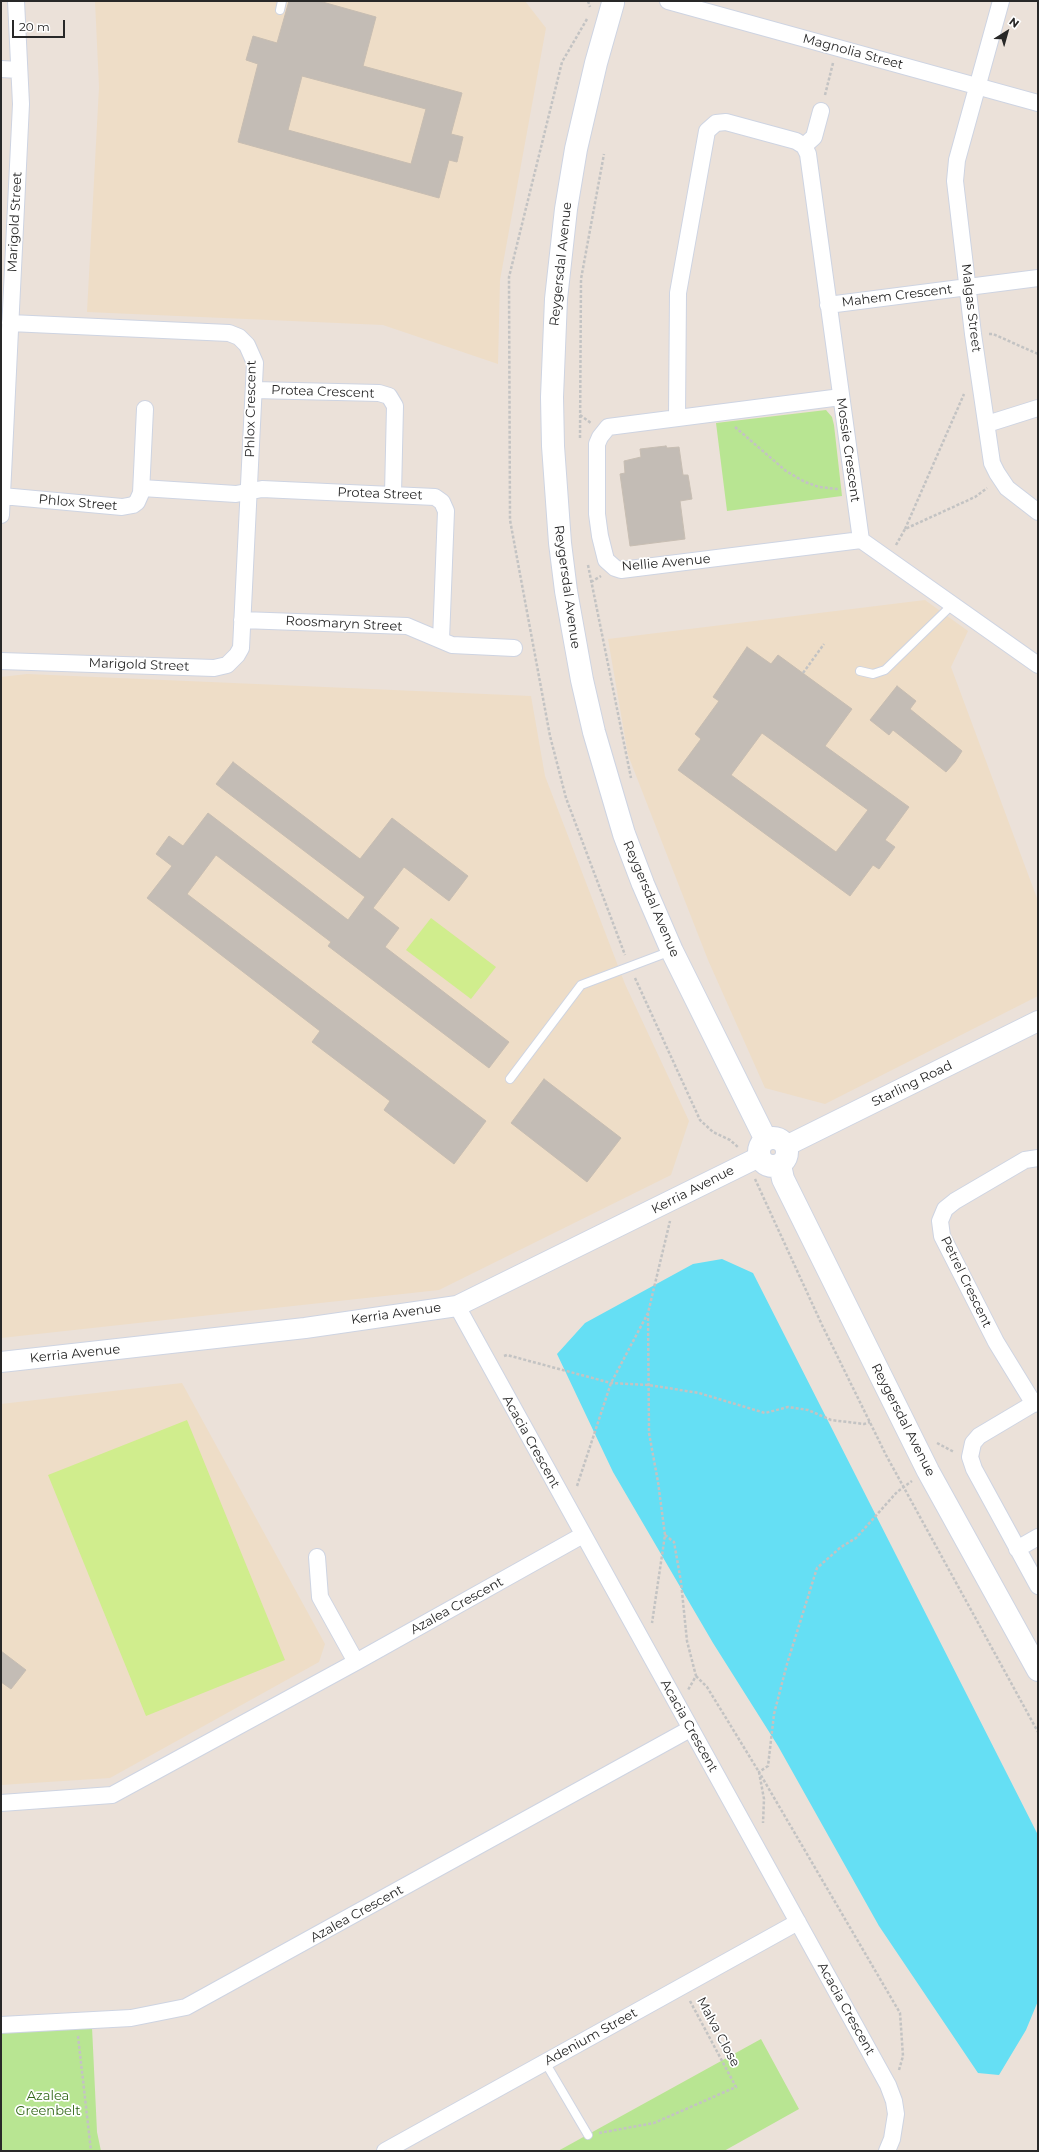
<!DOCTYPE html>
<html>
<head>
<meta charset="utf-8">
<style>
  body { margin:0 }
  #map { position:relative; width:1039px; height:2152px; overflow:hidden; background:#ebe1d9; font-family:Montserrat,sans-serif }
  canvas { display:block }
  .frame { position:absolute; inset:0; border:2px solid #282828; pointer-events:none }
  .north { position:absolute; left:987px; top:12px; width:40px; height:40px; -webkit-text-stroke:3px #fff; paint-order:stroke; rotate:37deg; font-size:11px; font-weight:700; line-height:16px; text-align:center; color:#282828 }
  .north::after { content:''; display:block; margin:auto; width:14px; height:18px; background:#282828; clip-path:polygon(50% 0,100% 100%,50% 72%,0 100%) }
  .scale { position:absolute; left:12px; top:20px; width:53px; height:18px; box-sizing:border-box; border:2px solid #282828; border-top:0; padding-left:5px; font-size:12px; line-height:14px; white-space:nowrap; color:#282828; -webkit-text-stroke:3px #fff; paint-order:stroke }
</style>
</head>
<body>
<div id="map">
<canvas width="1039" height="2152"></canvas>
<div class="frame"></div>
<div class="north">N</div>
<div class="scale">20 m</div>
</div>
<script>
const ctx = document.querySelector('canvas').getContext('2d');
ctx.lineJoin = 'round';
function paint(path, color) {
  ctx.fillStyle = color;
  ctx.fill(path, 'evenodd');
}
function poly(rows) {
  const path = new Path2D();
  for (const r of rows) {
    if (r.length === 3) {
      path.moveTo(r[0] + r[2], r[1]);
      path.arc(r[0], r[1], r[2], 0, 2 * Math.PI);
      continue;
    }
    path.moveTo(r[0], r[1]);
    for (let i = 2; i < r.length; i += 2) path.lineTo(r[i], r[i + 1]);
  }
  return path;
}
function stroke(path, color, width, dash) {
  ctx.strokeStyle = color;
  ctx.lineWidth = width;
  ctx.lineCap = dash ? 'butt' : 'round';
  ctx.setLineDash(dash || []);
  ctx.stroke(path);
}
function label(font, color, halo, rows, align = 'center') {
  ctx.font = font + ' Montserrat,sans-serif';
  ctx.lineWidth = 3.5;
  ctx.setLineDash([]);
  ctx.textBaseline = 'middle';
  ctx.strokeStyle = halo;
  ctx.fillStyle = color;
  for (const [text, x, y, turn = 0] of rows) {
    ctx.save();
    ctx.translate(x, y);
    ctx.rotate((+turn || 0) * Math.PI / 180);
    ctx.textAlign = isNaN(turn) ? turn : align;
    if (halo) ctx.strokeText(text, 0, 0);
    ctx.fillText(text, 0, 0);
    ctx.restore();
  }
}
paint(poly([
  [95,1,525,1,546,28,500,280,498,364,383,325,87,312,99,87],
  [925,600,968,631,951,667,1038,901,1038,996,825,1104,765,1088,708,960,628,755,608,639],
  [27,674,531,696,545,776,625,984,689,1121,671,1175,439,1290,1,1338,1,677],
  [182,1383,325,1644,319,1662,110,1778,1,1785,1,1404]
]), '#eeddc7');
paint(poly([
  [826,410,832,417,834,425,842,496,727,511,716,423],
  [92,2027,97,2132,101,2151,1,2151,1,2032],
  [761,2039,799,2109,724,2151,558,2151]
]), '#b8e592');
paint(poly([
  [431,918,496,967,471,999,406,950],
  [187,1420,285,1660,146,1716,48,1475]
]), '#d0ed8d');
paint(poly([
  [722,1259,753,1273,1038,1835,1038,2001,1026,2030,999,2075,978,2073,879,1926,778,1746,713,1643,613,1472,557,1354,585,1323,693,1264]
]), '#65dff4');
const building = poly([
  [289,1,319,1,376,17,363,66,462,93,451,134,463,137,457,162,449,160,439,198,238,142,258,64,246,60,253,36,277,43,289,1],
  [302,76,426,109,411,164,288,130,302,76],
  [666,446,667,448,679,447,683,475,688,475,692,499,680,501,685,539,630,546,620,474,625,473,624,461,641,457,640,449,666,446],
  [747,647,771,664,778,655,852,709,825,746,909,807,885,840,895,847,879,869,873,865,850,896,678,770,701,739,695,734,719,701,713,697,747,647],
  [762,733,868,810,836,852,731,775,762,733],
  [897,686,916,701,910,709,962,751,955,762,946,772,893,730,889,735,870,720,897,686],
  [233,762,360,859,392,818,468,876,449,901,404,867,373,908,399,928,385,947,509,1042,489,1068,328,946,331,942,216,855,187,894,486,1121,454,1164,384,1110,390,1101,312,1042,320,1031,147,898,172,866,156,854,169,836,183,846,208,813,348,920,365,897,216,784,233,762],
  [544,1079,621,1138,587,1182,511,1123,544,1079],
  [1,1651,26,1670,11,1689,1,1682,1,1651]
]);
paint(building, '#c3bcb5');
stroke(building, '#c7bdb2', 1);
const service = poly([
  [280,10,282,1],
  [860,671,873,674,885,670,953,604],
  [510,1079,581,985,671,951],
  [545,2062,588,2135]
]);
const minor = poly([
  [668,1,1038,103],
  [1001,1,957,160,955,181,973,334,992,463,997,473,1007,488,1038,512],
  [1,69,19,70],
  [804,146,814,137,821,111],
  [828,305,1038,278],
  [254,390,379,393,389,396,395,406,393,494],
  [841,397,608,427,600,437,597,444,597,514,600,536,606,560,615,568,621,570,861,540],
  [677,417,678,293,707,131,716,123,726,122,796,141,804,146,808,154,861,540,1038,665],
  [987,424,1038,408],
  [142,488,236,494,262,489,435,497,442,502,446,511,441,640],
  [2,496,122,507,133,505,137,502,141,493,145,409],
  [1,515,21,104,16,1],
  [242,620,407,626,452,645,514,648],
  [1,661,214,668,227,665,237,655,241,648,255,363,247,345,239,337,229,333,10,323],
  [457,1306,888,2085,894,2101,896,2114,892,2139,887,2151],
  [1038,1401,979,1436,973,1443,970,1457,974,1469,1038,1586],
  [1034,1404,996,1342,942,1236,940,1221,945,1209,955,1201,1025,1160,1038,1158],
  [1017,1549,1038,1537],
  [317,1557,320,1597,356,1662],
  [1,1803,112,1795,356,1662,583,1535],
  [1,2025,131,2018,186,2007,690,1729],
  [385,2151,798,1922]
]);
const tertiary = poly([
  [786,1146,1038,1021],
  [1,1362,305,1328,457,1306,759,1157]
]);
const secondary = poly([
  [613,3,596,63,576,149,566,209,556,299,552,397,553,446,560,543,566,591,582,680,594,732,624,834,643,884,672,951,766,1140],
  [773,1152,14],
  [780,1165,783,1179,928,1471,1038,1670]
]);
stroke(service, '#ced4e2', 10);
stroke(minor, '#ced4e2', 18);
stroke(tertiary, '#ced4e2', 22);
stroke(secondary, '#ced4e2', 24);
stroke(poly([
  [588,1,590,7],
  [587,19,562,62,509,277,510,520,550,736,566,798,625,955],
  [825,95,833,63],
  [989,334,993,334,1038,354],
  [580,415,591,423],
  [735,427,786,471,805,482,819,487,838,489],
  [580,438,581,279,604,154],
  [905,529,964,394],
  [896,545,905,529,975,497,987,488],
  [588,565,631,778],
  [591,582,601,576],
  [803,673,824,644],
  [635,978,700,1120,713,1132,730,1140,739,1148],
  [755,1179,822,1325,886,1455,1038,1732],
  [648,1313,649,1433,658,1482,665,1535,652,1623],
  [504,1356,507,1355,611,1383,649,1385,699,1393,765,1413,788,1407,808,1410,831,1420,864,1424,870,1422],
  [937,1443,954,1452],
  [577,1486,611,1383,648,1313,670,1221],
  [665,1535,674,1542,681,1582,687,1641,696,1676,688,1690],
  [696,1676,707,1687,759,1772,764,1799,763,1823],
  [78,2036,91,2151],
  [899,2070,903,2056,900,2013,759,1772,768,1766,774,1714,787,1664,817,1568,841,1547,856,1538,897,1492,912,1481],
  [599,2133,654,2123,736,2087,690,2001]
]), '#c3c3c3', 2.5, [3, 2]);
stroke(service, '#fff', 8);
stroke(minor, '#fff', 16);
stroke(tertiary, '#fff', 20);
stroke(secondary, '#fff', 22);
label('13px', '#282828', '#fff', [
  ["Magnolia Street",853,52,15],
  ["Marigold Street",15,222,-87],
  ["Reygersdal Avenue",561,264,-84],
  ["Mahem Crescent",897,296,-7],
  ["Malgas Street",971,308,83],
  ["Protea Crescent",323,392,2],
  ["Phlox Crescent",251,409,-89],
  ["Mossie Crescent",848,450,82],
  ["Protea Street",380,494,2],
  ["Phlox Street",78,503,5],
  ["Nellie Avenue",666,563,-5],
  ["Reygersdal Avenue",567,587,82],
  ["Roosmaryn Street",344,624,3],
  ["Marigold Street",139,665,2],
  ["Reygersdal Avenue",651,899,67],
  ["Starling Road",912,1084,-26],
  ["Kerria Avenue",693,1190,-27],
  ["Petrel Crescent",966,1282,64],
  ["Kerria Avenue",396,1314,-8],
  ["Kerria Avenue",75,1354,-6],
  ["Reygersdal Avenue",903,1420,63],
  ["Acacia Crescent",531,1442,61],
  ["Azalea Crescent",457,1606,-29],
  ["Acacia Crescent",689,1726,61],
  ["Azalea Crescent",357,1914,-29],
  ["Acacia Crescent",846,2009,61],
  ["Malva Close",718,2032,62],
  ["Adenium Street",591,2037,-29]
]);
label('13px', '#306716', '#fff', [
  ["Azalea",48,2096],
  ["Greenbelt",48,2111]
]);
</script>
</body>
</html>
